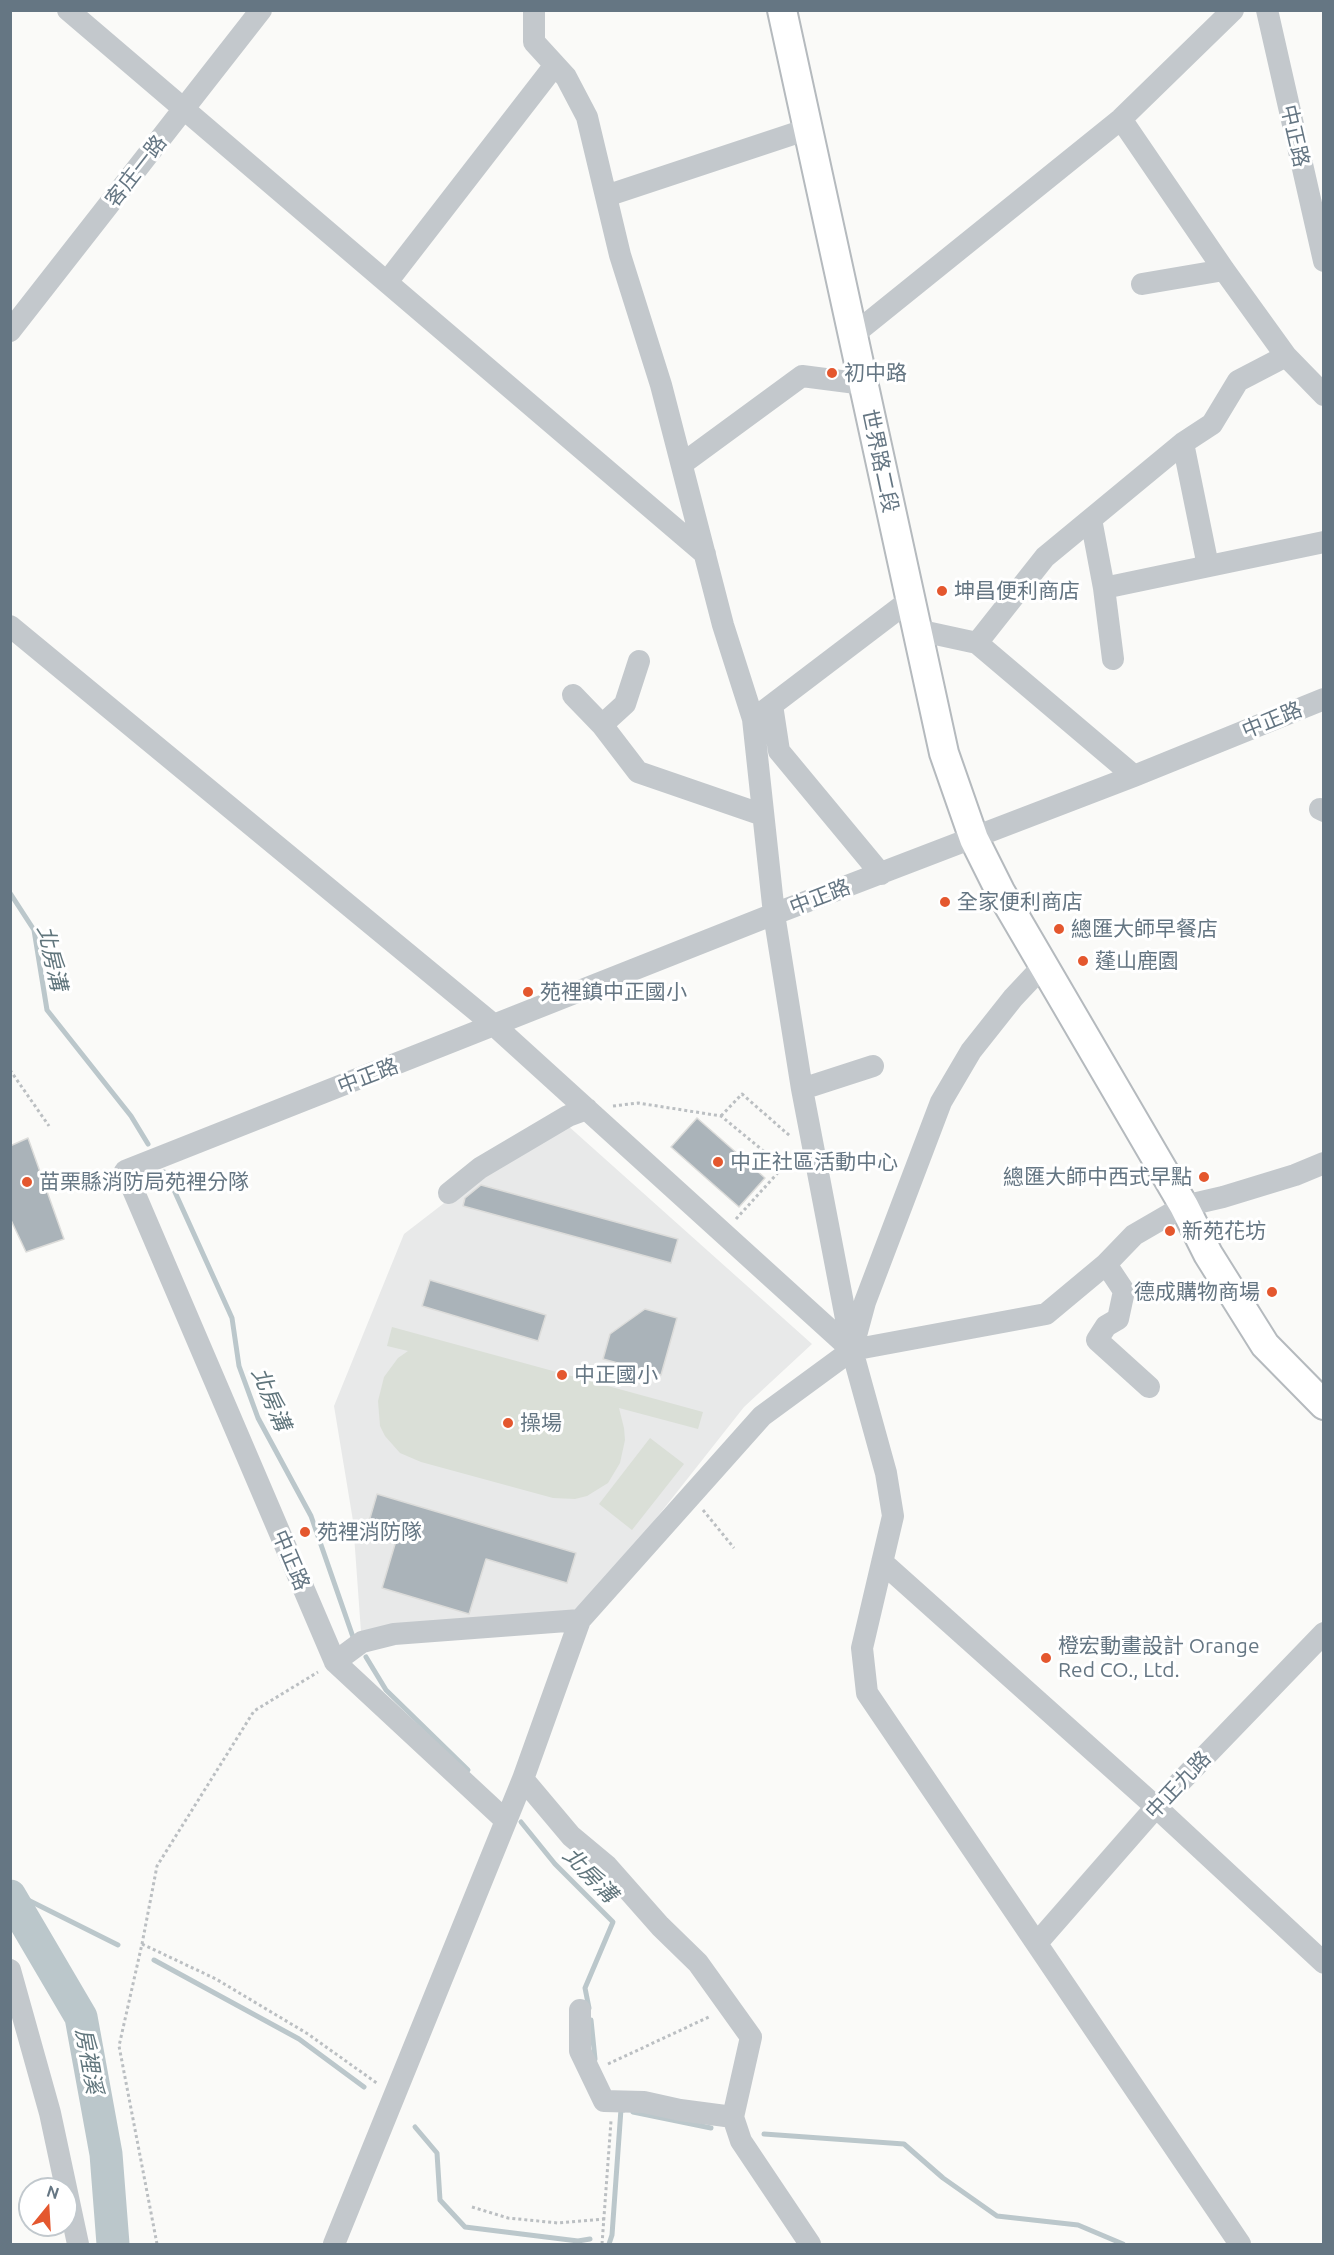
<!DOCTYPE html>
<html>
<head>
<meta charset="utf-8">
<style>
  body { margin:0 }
  #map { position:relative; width:1334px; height:2255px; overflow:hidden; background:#fafaf8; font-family:Ubuntu,sans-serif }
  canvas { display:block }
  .frame { position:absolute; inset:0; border:12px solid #657683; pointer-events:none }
  .north { position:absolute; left:18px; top:2177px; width:60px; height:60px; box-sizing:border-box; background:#fff; border:2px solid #c1c8cd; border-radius:50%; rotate:18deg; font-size:16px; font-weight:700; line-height:24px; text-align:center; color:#657683 }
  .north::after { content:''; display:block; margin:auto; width:21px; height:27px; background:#e4572e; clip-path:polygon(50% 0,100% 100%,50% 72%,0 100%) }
</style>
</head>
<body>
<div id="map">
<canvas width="1334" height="2255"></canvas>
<div class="frame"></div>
<div class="north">N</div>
</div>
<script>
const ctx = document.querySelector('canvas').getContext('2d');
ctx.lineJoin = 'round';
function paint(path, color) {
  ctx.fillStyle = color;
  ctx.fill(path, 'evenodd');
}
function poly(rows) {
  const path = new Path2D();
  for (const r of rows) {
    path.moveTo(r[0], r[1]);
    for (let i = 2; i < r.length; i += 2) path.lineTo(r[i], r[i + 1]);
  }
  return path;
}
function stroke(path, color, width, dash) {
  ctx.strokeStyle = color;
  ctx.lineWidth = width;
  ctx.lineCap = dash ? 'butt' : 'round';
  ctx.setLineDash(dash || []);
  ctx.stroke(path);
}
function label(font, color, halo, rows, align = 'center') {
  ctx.font = font + ' Ubuntu,"Noto Sans TC",sans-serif';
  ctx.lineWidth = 6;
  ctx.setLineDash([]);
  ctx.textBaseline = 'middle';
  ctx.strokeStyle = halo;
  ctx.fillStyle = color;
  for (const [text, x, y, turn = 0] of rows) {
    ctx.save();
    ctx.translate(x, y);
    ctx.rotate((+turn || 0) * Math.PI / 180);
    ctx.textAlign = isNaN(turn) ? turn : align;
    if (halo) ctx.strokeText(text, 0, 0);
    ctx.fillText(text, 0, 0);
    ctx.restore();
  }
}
paint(poly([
  [557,1116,812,1344,744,1407,580,1615,361,1632,353,1521,334,1406,404,1234]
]), '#e8e9e9');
paint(poly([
  [392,1327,703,1412,698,1429,619,1408,624,1428,625,1440,620,1463,608,1483,587,1496,575,1499,553,1498,421,1462,400,1453,385,1436,380,1426,378,1401,384,1377,398,1358,408,1351,387,1346],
  [650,1438,684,1464,632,1530,599,1504]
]), '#dadfd7');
stroke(poly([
  [10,893,34,930,47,1010,131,1116,148,1144],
  [164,1172,174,1190,232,1318,239,1366,258,1418,311,1516,353,1637],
  [366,1657,386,1690,468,1770],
  [521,1822,555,1864,613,1922,585,1988,589,2008],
  [10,1891,118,1945],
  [154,1960,299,2039,364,2087],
  [591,2020,595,2059],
  [633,2112,711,2128],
  [415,2127,437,2153,440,2200,465,2227,578,2241,590,2239],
  [764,2134,904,2144,943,2178,997,2216,1078,2225,1123,2244],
  [609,2244,612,2235,621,2109,624,2110]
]), '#bbc7cb', 5);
stroke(poly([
  [10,1896,81,2017,106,2154,113,2244]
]), '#bbc7cb', 33);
const building = poly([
  [697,1118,765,1178,739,1207,671,1147,697,1118],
  [28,1138,64,1239,26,1252,10,1218,10,1146,28,1138],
  [481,1185,678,1239,671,1263,463,1206,465,1198,481,1185],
  [430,1280,546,1315,538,1341,422,1306,430,1280],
  [645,1309,677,1318,661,1375,603,1359,610,1334,645,1309],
  [377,1494,576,1553,567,1583,486,1559,469,1614,382,1588,398,1534,368,1525,377,1494]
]);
paint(building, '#aab3b9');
stroke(building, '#dcdcda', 1.5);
const major = poly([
  [782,10,944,753,974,839,1000,891,1184,1206,1208,1254,1265,1345,1324,1405]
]);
stroke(major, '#b5babe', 32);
stroke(poly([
  [10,1070,49,1126],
  [613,1106,638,1103,721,1116,783,1167,794,1155],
  [721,1116,742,1094,790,1136],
  [736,1219,784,1166],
  [703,1510,734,1548],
  [142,1944,216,1979,308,2034,378,2084],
  [608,2064,711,2016],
  [472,2207,508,2218,558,2223,605,2219],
  [157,2244,119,2046,142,1944,157,1866,254,1711,318,1672],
  [602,2244,611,2121]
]), '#bbbfc2', 3, [3, 3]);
stroke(poly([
  [68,10,705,554],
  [534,10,534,42,566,77,587,117,620,255,661,385,723,625,753,719,774,914,802,1089,852,1350,886,1473,893,1516,862,1648,867,1693,1240,2244],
  [1267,10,1324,261],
  [1121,119,1224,270,1286,356,1324,395],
  [606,196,808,129],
  [387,282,555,65],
  [1142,284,1224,270],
  [10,331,261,10],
  [853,335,1121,119,1233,10],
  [1183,443,1208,566],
  [682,464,802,376,864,384],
  [1091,519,1104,588,1113,659],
  [1104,588,1324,542],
  [10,626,495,1026,852,1350,1046,1314,1106,1264,1134,1235,1184,1206,1223,1197,1295,1175,1324,1163],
  [917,630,977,643,1134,776],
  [977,643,1045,557,1183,443,1212,424,1238,381,1286,356],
  [573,695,602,725,638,772,763,815],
  [772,705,779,751,881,874],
  [760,714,910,600],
  [602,725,625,704,639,661],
  [1320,809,1324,811],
  [802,1089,873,1066],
  [449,1193,480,1168,568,1116,587,1109],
  [1106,1264,1124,1291,1118,1319,1106,1326,1097,1340,1149,1387],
  [882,1562,1156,1807,1324,1963],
  [335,1662,362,1642,394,1634,580,1620],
  [523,1779,571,1836,607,1866,660,1926,698,1963,751,2037,733,2117,741,2141,810,2244],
  [505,1820,335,1662,125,1171,774,914,1134,776,1324,699],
  [1037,1943,1156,1807,1324,1633],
  [10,1970,50,2113,78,2244],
  [580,2010,580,2051,604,2101,644,2102,680,2110,733,2117],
  [334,2244,523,1779,580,1620,762,1416,852,1350,865,1302,941,1102,971,1051,1013,998,1043,966]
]), '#c3c8cc', 22);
stroke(major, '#fff', 28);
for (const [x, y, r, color] of [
  [832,373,6,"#e4572e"],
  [942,591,6,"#e4572e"],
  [945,902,6,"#e4572e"],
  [1059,929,6,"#e4572e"],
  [1083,961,6,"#e4572e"],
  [528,992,6,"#e4572e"],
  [718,1162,6,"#e4572e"],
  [1204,1177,6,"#e4572e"],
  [27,1182,6,"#e4572e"],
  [1170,1231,6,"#e4572e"],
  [1272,1292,6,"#e4572e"],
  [562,1375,6,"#e4572e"],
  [508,1423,6,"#e4572e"],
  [305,1532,6,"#e4572e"],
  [1046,1658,6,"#e4572e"]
]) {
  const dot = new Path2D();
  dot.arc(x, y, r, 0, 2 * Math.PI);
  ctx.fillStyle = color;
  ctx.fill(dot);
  stroke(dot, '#fff', 2);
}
label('21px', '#657683', '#fff', [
  ["中正路",1295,136,77],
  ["客庄一路",136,171,-52],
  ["世界路二段",880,461,78],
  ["中正路",1272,720,-22],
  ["中正路",820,897,-21],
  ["中正路",368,1076,-21],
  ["中正路",291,1560,67],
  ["中正九路",1178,1785,-47]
]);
label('21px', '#657683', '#fff', [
  ["初中路",844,373],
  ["坤昌便利商店",954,591],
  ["全家便利商店",957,902],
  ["總匯大師早餐店",1071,929],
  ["蓬山鹿園",1095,961],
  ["苑裡鎮中正國小",540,992],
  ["中正社區活動中心",730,1162],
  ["總匯大師中西式早點",1192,1177,"right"],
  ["苗栗縣消防局苑裡分隊",39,1182],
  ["新苑花坊",1182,1231],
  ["德成購物商場",1260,1292,"right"],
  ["中正國小",574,1375],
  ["操場",520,1423],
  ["苑裡消防隊",317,1532],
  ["橙宏動畫設計 Orange",1058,1646],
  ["Red CO., Ltd.",1058,1670]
], 'left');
label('italic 22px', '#60757c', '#fff', [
  ["北房溝",52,958,77],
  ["北房溝",271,1399,67],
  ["北房溝",590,1875,46],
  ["房裡溪",89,2061,80]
]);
</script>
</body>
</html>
